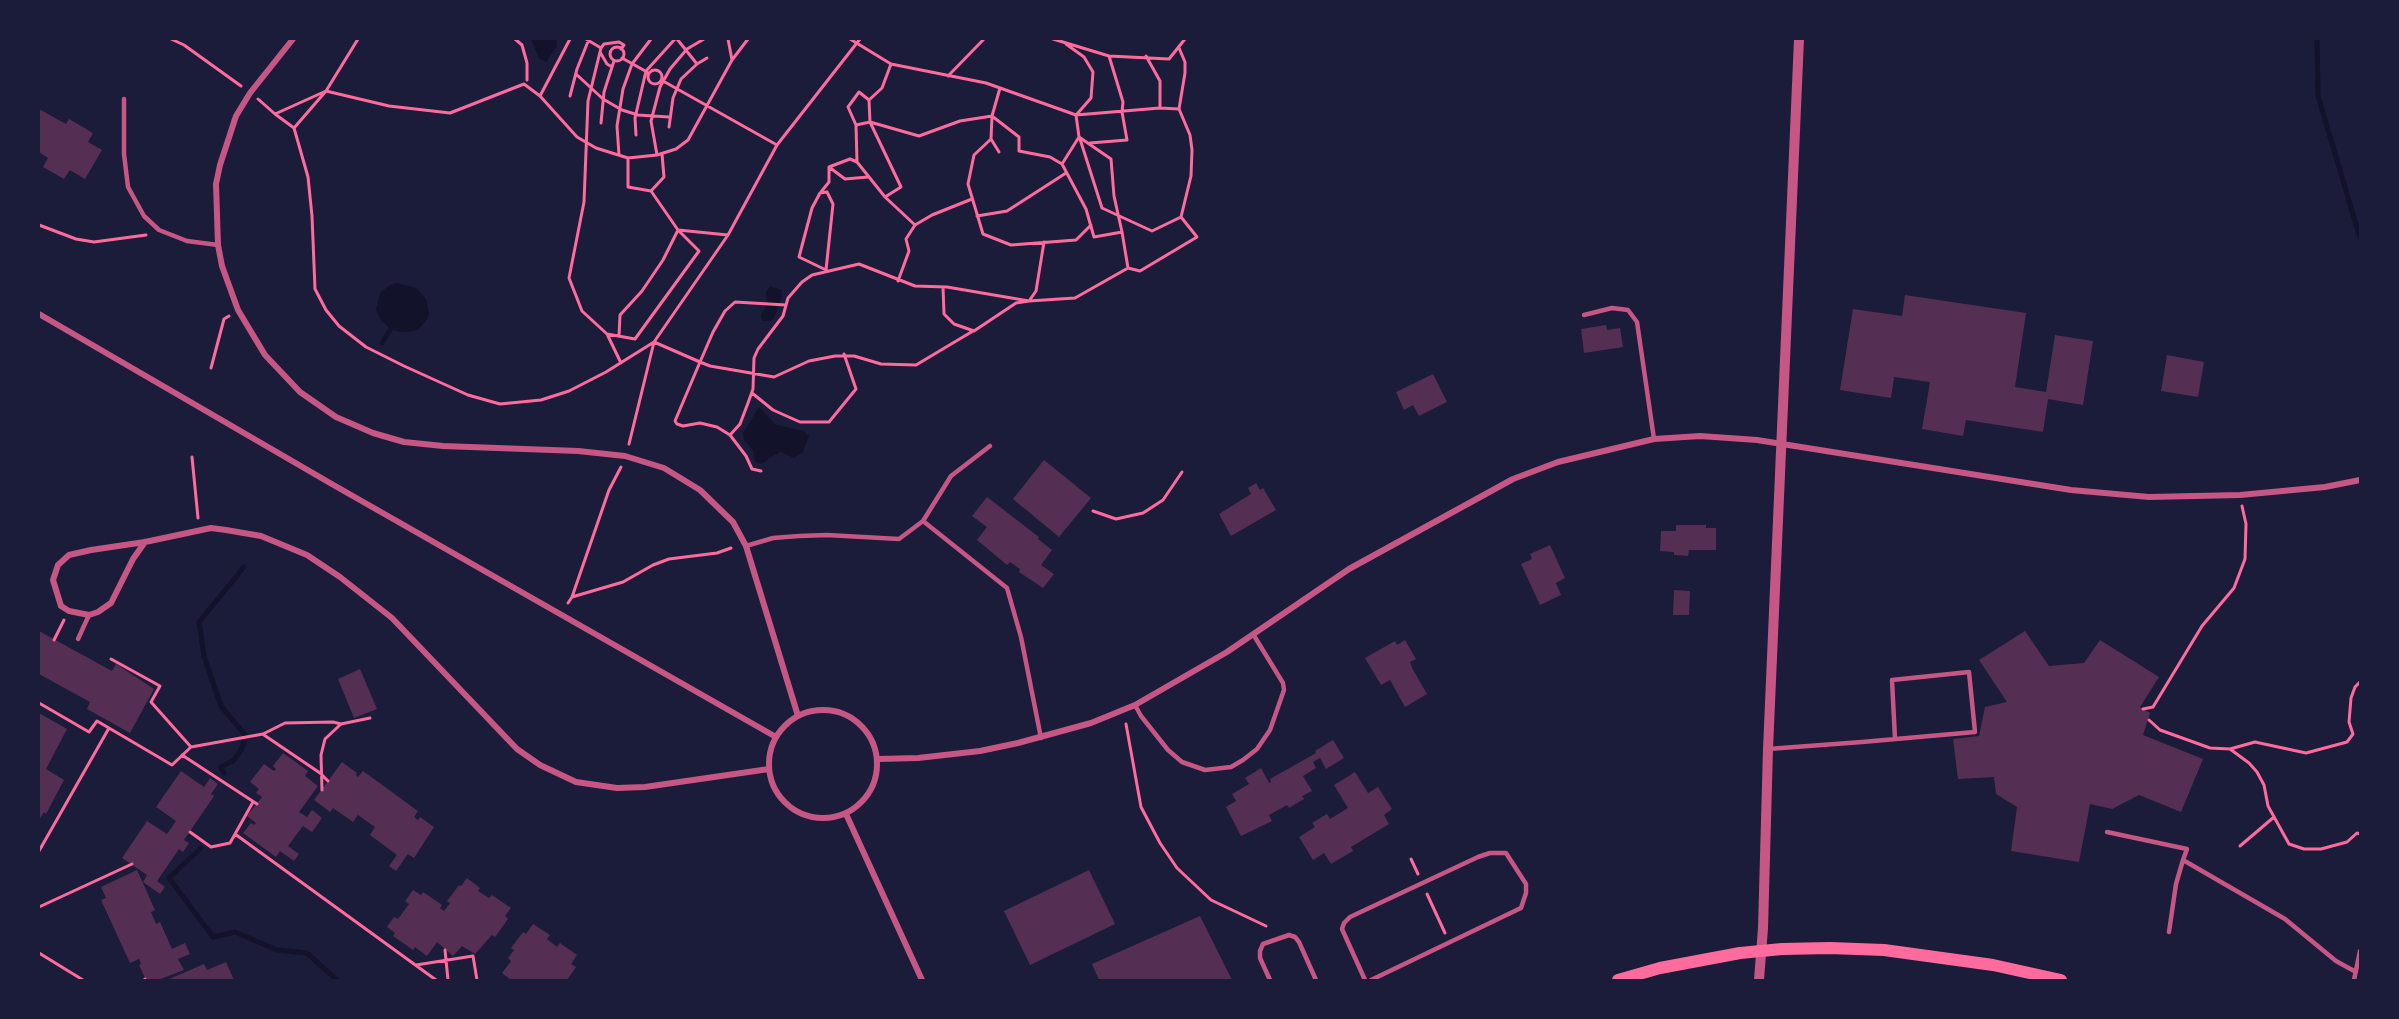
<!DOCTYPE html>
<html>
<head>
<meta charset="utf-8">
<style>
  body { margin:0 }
  #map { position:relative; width:2399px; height:1019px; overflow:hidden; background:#1b1b3a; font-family:Bitter,serif }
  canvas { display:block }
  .frame { position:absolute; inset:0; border:40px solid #1b1b3a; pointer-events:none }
</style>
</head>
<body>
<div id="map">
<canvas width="2399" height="1019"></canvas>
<div class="frame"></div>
</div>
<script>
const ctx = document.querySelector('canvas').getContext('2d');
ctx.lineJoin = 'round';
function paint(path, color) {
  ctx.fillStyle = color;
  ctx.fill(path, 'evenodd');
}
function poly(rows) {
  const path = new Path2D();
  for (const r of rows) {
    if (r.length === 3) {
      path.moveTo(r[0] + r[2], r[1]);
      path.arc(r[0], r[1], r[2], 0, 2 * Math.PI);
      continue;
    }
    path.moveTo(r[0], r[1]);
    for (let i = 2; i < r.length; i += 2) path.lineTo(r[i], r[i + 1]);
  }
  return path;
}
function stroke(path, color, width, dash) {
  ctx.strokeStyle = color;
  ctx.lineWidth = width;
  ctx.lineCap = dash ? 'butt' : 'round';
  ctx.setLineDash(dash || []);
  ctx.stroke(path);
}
paint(poly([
  [531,39,557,39,557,46,546,62,539,58],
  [397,283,416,288,426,299,429,314,427,319,419,329,414,331,401,332,390,329,382,321,376,310,380,293,390,285],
  [770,286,782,290,782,297,774,318,771,321,762,321,761,315,767,304,766,292],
  [759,407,776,425,804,431,809,436,803,452,794,458,781,452,769,458,765,462,760,464,755,461,753,450,744,440,743,433]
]), '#12122b');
stroke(poly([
  [2317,39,2318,96,2360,238],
  [382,343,393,325],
  [224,773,221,767,233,761,241,750,246,736,221,706,204,656,199,622,244,567],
  [201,848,169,878,213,937,235,932,277,950,307,953,337,980]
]), '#12122b', 5);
paint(poly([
  [39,109,66,124,69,119,93,133,88,142,102,150,85,179,70,170,64,179,43,167,48,158,39,152],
  [1905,295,2026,313,2015,387,2046,392,2055,335,2093,341,2083,405,2048,399,2043,432,1966,420,1963,436,1922,429,1930,382,1894,377,1891,398,1840,390,1853,309,1902,316],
  [1606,325,1607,330,1620,328,1623,347,1584,353,1581,329],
  [2167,355,2204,362,2198,397,2161,391],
  [1433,374,1447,402,1419,416,1413,405,1404,410,1396,392],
  [1044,460,1091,498,1059,537,1013,499],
  [1256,483,1260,490,1263,488,1276,510,1231,536,1219,514,1251,494,1248,488],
  [987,497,1039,537,1038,539,1052,550,1041,565,1054,574,1043,588,1019,572,1020,569,1010,562,1007,565,977,540,987,527,972,516],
  [1676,525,1706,525,1706,528,1716,528,1716,550,1689,550,1688,556,1674,555,1674,552,1660,551,1661,531,1676,531],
  [1550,545,1565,578,1556,583,1561,595,1540,605,1521,564,1532,559,1530,554],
  [1674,590,1690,591,1689,615,1673,615],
  [39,631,112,671,116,664,154,689,130,733,87,709,90,702,39,674],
  [2025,631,2049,666,2084,663,2100,640,2159,677,2140,707,2150,713,2143,735,2203,759,2181,812,2139,795,2112,809,2090,804,2079,862,2011,851,2017,807,1996,794,1994,777,1958,779,1953,739,1979,736,1985,707,2007,702,1979,660],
  [1405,640,1416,659,1410,662,1412,668,1427,694,1405,707,1390,680,1381,685,1365,658,1395,641,1397,645],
  [360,669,377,709,354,718,338,679],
  [39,713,67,729,46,769,64,780,46,814,44,812,39,820],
  [1333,740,1344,758,1326,769,1320,758,1313,762,1316,768,1303,776,1312,791,1302,796,1304,799,1289,808,1287,805,1269,815,1272,821,1241,836,1226,807,1236,801,1232,794,1249,784,1245,778,1261,768,1269,783,1271,782,1270,779,1316,753,1315,751],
  [283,753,308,771,305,776,318,786,299,812,307,817,312,810,322,818,312,832,303,826,288,846,299,854,294,861,280,851,276,857,243,833,251,823,254,825,256,823,247,816,262,797,256,793,259,789,250,782,264,764,274,771,276,769,273,766],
  [342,762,357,773,356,775,358,777,363,771,418,811,414,817,418,820,420,817,434,827,414,858,408,854,396,871,389,866,397,855,370,835,375,827,358,815,353,822,333,808,330,812,314,800],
  [181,771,204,787,210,778,218,784,211,794,214,796,184,840,189,843,183,852,179,849,157,881,165,887,160,894,143,882,147,875,122,858,147,821,167,834,176,821,156,807],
  [1355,772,1368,793,1378,787,1392,809,1384,815,1389,824,1351,847,1353,851,1331,864,1324,853,1313,860,1299,837,1315,827,1312,823,1327,814,1330,819,1348,808,1334,785],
  [137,870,155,910,151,912,156,924,160,922,172,949,185,943,190,954,178,959,184,970,158,980,146,980,139,965,141,964,139,959,130,963,101,900,106,898,101,887],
  [1089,870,1115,924,1030,965,1004,911],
  [467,878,480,888,478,891,489,898,492,895,511,908,505,916,508,919,495,937,492,935,475,954,462,946,453,956,437,942,427,956,415,947,413,950,393,936,395,933,387,927,394,917,398,919,409,904,405,901,413,890,421,895,423,892,442,905,440,908,444,911,450,903,447,901,459,885,461,886],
  [1200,916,1232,980,1099,980,1092,964],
  [533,924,550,935,547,939,557,947,560,943,577,955,571,964,576,967,567,980,511,980,502,973,511,961,508,958,514,950,511,948,523,932,526,934],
  [226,962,234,980,167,980,204,964,207,970]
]), '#542f53');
stroke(poly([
  [171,39,184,45,241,86],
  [515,39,522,45,527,63,527,80],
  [570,39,540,96,524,84,450,113,389,106,326,91,275,114,294,128,308,177,312,216,315,289,326,310,339,326,366,347,404,366,468,395,500,404,541,400,569,391,606,372,654,342],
  [586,39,601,48],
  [677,39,697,64],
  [728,39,732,60],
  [850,39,891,64,882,88,869,100,859,92,848,107,856,125,857,162,885,197,915,225],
  [1053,39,1109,56,1169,59,1185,39],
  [1066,44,1084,57,1093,72,1091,98,1077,114],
  [617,54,7],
  [600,52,588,101,584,202,569,278,582,311,607,334,621,363],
  [1146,56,1160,81,1160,108],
  [622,58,647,72],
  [614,61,612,67,607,64,600,52,601,48,604,44,619,42,624,45,621,49],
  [891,64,986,83,1076,115,1079,137,1111,159,1114,196,1122,232,1094,237,1086,209,1062,164,1079,137],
  [655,77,7],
  [576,74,603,99,622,110,638,115,669,117],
  [948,76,984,39],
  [663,81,777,145],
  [540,96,577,137,596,148,628,158,657,155,676,149,688,140,732,60,748,39],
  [570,96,577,69,589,39],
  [258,99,275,114],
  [869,100,870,122,919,136,960,121,992,116,1000,88],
  [1076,115,1160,108,1179,109,1185,73,1185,62,1179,48],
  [992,116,991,139,974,155,968,184,983,234,1011,245,1076,240,1091,225],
  [992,116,1019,137,1019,151,1050,157,1062,164],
  [601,123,604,92,612,67],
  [856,125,870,122,901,187,885,197],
  [669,127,673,98,681,79,697,64,707,58],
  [294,128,326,91,358,39],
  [636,135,635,118,646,71,675,39],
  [991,139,999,152],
  [1080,139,1102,208,1152,231,1181,217,1191,176,1192,150,1190,135,1179,109],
  [1090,143,1127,140,1122,112,1123,102,1109,56],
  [619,155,617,126,623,89,632,64,651,39],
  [657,155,651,121,660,87,670,69,687,49,704,39],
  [628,158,628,187,651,191,664,177,662,154],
  [829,167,845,179,868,177],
  [821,192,829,182,829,167,850,159,857,162],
  [827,192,833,204,826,270,799,257,812,208,820,193,827,192],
  [977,216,1007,211,1066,173],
  [39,225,76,239,94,242,146,235],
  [1122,232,1128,268,1140,271,1197,237,1181,217],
  [898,281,909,251,906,239,915,225,932,215,972,199],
  [1029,301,1075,298,1128,268],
  [1029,301,1036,291,1044,242],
  [607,334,635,339,699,251,678,230,651,191],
  [619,336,620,315,642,291,663,260,678,230,728,235],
  [654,342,700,362,713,332,725,311,735,302,786,305],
  [211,368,224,319,229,316],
  [752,393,773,410,800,422,829,422,856,389,844,354],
  [730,435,740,424,748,403,753,389,754,358,758,349,783,316,788,298,802,282,812,275,859,264,915,286,947,287,1029,301,1016,303,974,331,954,324,944,314,943,287],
  [629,444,654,342,728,235,777,145,860,39],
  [192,457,198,518],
  [761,471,752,469,746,456,730,435,717,427,700,423,683,426,677,424,675,421,700,362,710,366,774,377,809,361,835,356,854,356,881,364,916,365,973,331],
  [1093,511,1116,519,1143,513,1163,500,1182,472],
  [572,597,609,490,621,467],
  [568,603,572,597,623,582,653,565,669,559,717,553,731,548],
  [54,640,64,620],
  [111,659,160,686,151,702,191,747],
  [39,703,89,732,97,721,172,765,191,747,263,734,285,723,333,722,341,724],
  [2143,709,2153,707,2202,626,2234,588,2245,559,2246,524,2242,506],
  [2149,720,2160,730,2210,748,2230,749,2249,763,2257,772,2264,785,2268,806,2289,844,2304,849,2321,849,2347,842,2357,833,2360,834],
  [1126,724,1141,807,1160,843,1177,868,1211,900,1266,926],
  [264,735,320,773,328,781],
  [2230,749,2255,742,2306,753,2347,742,2353,734,2349,722,2351,698,2355,687,2360,682],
  [182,755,257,804],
  [322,790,321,755,325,739,341,724,370,718],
  [190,832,211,847,230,843,253,802],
  [235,834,436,980],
  [2240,846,2274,817],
  [39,851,109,728],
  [1411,859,1418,874],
  [1427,894,1445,933],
  [39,907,132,864],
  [445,950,448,980],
  [39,953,83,980],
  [416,965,473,956,477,980],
  [144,980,145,979]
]), '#ff6b9d', 3);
stroke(poly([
  [124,99,124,154,128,187,144,216,159,230,187,241,218,245],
  [1584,315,1612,308,1628,310,1637,322,1654,439],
  [923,521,1007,588,1021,637,1041,738],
  [746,546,773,538,799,536,827,535,899,539,923,521,951,476,990,446],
  [78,639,89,615],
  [1135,705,1141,716,1168,750,1182,762,1205,770,1231,767,1243,760,1257,749,1270,730,1284,690,1283,683,1253,634],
  [1768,749,1862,742,1975,732,1969,672,1892,680,1895,739],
  [2107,832,2187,849,2183,860],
  [2169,932,2176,884,2183,860,2285,919,2336,961,2356,972],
  [1270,980,1260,958,1260,951,1263,944,1289,935,1295,937,1299,942,1316,980],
  [1365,980,1342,929,1344,923,1350,917,1478,857,1490,853,1506,853,1526,884,1526,893,1521,908,1371,980],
  [2354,980,2360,951]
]), '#c65784', 4.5);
stroke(poly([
  [293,39,250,93,236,116,220,165,216,184,218,245,222,266,238,310,265,355,300,392,336,417,373,433,404,442,443,446,578,451,625,456,664,468,700,490,733,522,746,546,798,716],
  [39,314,330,483,776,737],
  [145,542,211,528,226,530,261,536,307,555,340,577,392,618,517,749,540,765,576,782,617,788,645,787,769,769],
  [145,542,133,559,111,603,98,612,89,615,69,611,61,606,53,580,58,565,69,555,91,550,145,542],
  [823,764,54],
  [878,759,918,758,980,751,1018,743,1091,723,1135,705,1227,652,1349,569,1513,479,1558,462,1654,439,1700,436,1757,440,2071,490,2149,497,2240,495,2325,487,2360,480],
  [846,814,922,980]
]), '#c65784', 6);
stroke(poly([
  [1759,980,1763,928,1768,749,1799,39]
]), '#c65784', 10);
stroke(poly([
  [1618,980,1660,968,1740,953,1782,949,1830,948,1884,950,1993,965,2061,980]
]), '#ff6b9d', 12);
</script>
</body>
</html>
